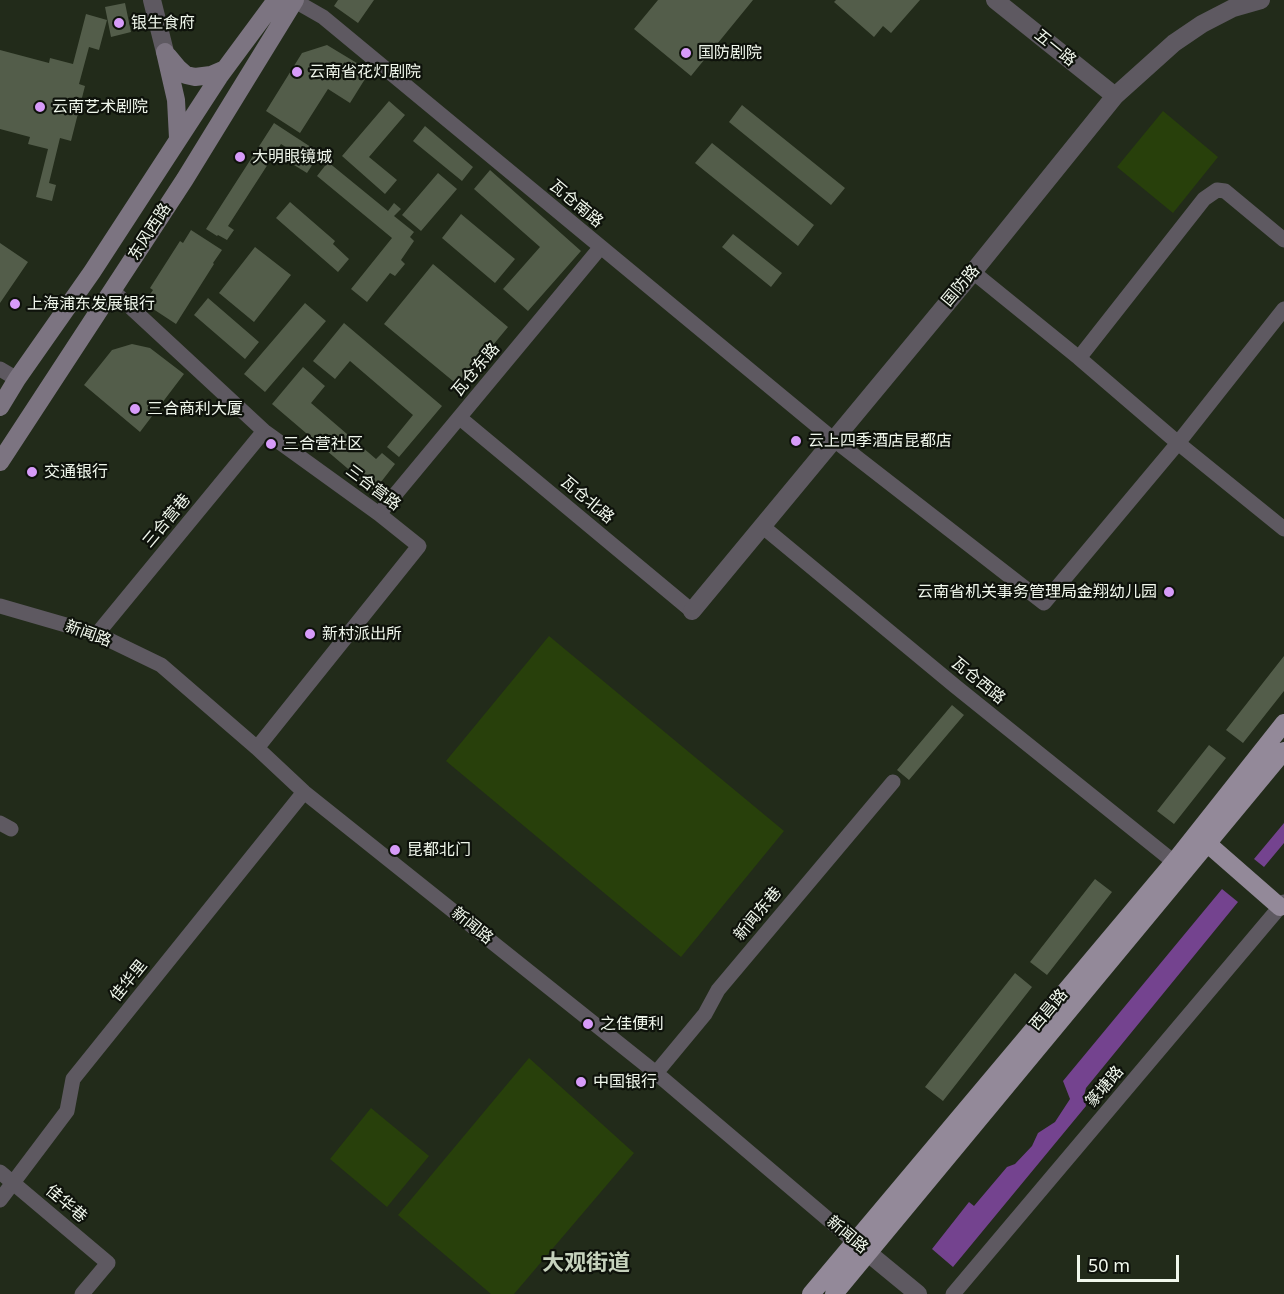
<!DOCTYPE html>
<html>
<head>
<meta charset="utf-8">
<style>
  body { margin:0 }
  #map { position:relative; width:1284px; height:1294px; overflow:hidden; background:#222b1a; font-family:"Noto Sans",sans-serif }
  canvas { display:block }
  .scale { position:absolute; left:1077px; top:1255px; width:102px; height:27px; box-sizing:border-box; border:3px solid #f0f7ec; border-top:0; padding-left:8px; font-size:18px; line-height:21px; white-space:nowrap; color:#f0f7ec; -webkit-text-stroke:4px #0e120b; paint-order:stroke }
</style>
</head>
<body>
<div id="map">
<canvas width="1284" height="1294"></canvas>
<div class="scale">50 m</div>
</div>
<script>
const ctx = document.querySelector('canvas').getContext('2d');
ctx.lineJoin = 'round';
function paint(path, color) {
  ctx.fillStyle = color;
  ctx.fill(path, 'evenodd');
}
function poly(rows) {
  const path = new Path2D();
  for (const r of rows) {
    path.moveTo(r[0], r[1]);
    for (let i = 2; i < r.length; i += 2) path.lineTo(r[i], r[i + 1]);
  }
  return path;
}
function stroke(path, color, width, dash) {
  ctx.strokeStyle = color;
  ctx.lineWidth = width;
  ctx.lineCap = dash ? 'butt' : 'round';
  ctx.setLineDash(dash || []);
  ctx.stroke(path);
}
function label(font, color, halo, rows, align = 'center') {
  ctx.font = font + ' "Noto Sans","Noto Sans SC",sans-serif';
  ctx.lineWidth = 4.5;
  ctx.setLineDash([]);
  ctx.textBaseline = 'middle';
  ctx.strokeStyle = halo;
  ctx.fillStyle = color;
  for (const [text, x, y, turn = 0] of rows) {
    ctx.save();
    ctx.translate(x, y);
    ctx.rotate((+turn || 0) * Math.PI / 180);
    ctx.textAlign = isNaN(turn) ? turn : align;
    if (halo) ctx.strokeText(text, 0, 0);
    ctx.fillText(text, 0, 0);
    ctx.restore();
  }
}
paint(poly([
  [1163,111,1218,157,1173,213,1117,167],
  [549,636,784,831,681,957,446,761],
  [529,1058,634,1153,514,1294,491,1294,398,1215],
  [371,1108,429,1156,387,1207,330,1159]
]), '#28400b');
paint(poly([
  [1284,823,1284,843,1264,867,1254,859],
  [1222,889,1238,902,1086,1088,1084,1096,1086,1106,953,1267,932,1249,969,1202,974,1206,1007,1167,1015,1164,1032,1146,1038,1133,1055,1122,1070,1099,1063,1081]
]), '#74438f');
paint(poly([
  [338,0,374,0,358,23,334,6],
  [658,0,753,0,691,76,634,29],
  [836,0,920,0,891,33,883,26,874,37,834,2],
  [125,3,131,32,111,37,105,7],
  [86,14,107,20,99,50,89,47,79,84,85,86,71,141,60,138,49,183,56,185,52,201,36,197,48,149,28,144,30,137,0,129,0,50,49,63,50,58,73,64],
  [327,45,370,71,350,103,328,89,300,133,266,111,302,53],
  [389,101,405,115,369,157,397,180,385,194,342,156],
  [742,105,845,188,831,205,729,122],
  [274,123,320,153,307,173,294,165,300,156,281,144,228,226,234,230,227,240,218,235,217,236,206,229],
  [425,126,473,167,462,181,413,141],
  [712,143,814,225,798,246,695,163],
  [328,162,388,211,394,203,401,209,394,216,414,232,410,237,414,241,401,260,405,264,395,276,390,273,367,302,351,289,392,238,317,176],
  [490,170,581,251,528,311,503,289,540,247,474,189],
  [438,173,457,189,421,231,402,215],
  [290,202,335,241,333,244,349,259,338,272,276,218],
  [461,214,515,259,495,283,442,238],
  [191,230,222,250,213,263,214,264,176,324,144,303,153,290,150,288,180,241,183,243],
  [733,234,782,273,771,287,722,247],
  [0,243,28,262,0,303],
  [255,247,291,275,254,322,219,293],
  [433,264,508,327,459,386,384,324],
  [208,298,259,342,245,359,194,315],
  [305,303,326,321,265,392,244,374],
  [344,323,442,406,399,457,387,447,413,415,350,361,335,379,313,361],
  [132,344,150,348,184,374,140,432,84,385,112,350],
  [303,367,325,386,311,403,376,459,382,453,395,464,374,491,272,404],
  [1284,656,1284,691,1243,743,1226,730],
  [952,705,964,715,909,780,897,770],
  [1209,745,1226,758,1174,824,1157,811],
  [1095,879,1112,892,1047,975,1030,962],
  [1015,973,1032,987,943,1101,925,1087]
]), '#535d4a');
stroke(poly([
  [295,1,323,17,833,439,1044,603,1178,443,1284,309],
  [973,272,1079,358,1178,443,1284,529],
  [112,290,264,431,379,514,419,546,257,748],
  [1079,358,1204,199,1217,190,1225,191,1284,240],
  [0,369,17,379],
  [460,418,692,611],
  [379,514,600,248],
  [762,526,955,686,1174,862],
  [0,606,97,634,161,665,257,748,304,792,656,1073,863,1249],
  [97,634,264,431],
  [0,823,11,829],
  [656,1073,705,1014,718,990,893,782],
  [0,1172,108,1263,82,1294],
  [0,1200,67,1111,73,1079,304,792],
  [953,1294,1284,902]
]), '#5e5961', 15);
stroke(poly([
  [152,0,165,52],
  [995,0,1115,96],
  [692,611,973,272,1115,96,1174,43,1202,24,1233,8,1261,0],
  [867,1252,918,1294]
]), '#5e5961', 18);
stroke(poly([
  [165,52,176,100,178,138],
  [168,56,178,68,186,75,195,77,211,75,225,69],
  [0,407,17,379,92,272,219,77,276,0],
  [0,462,185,179,295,0]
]), '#7c7481', 18);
stroke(poly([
  [1208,844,1280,907],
  [811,1294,1174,862,1284,723],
  [834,1294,1284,751]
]), '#938999', 18);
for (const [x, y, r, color] of [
  [119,23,6,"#d79bf9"],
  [686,53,6,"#d79bf9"],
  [297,72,6,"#d79bf9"],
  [40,107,6,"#d79bf9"],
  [240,157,6,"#d79bf9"],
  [15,304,6,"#d79bf9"],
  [135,409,6,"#d79bf9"],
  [796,441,6,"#d79bf9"],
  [271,444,6,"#d79bf9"],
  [32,472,6,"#d79bf9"],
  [1169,592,6,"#d79bf9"],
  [310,634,6,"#d79bf9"],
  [395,850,6,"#d79bf9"],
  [588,1024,6,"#d79bf9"],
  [581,1082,6,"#d79bf9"]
]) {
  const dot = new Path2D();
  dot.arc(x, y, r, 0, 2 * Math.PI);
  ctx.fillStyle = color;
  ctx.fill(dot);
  stroke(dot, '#0e120b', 2);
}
label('16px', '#f0f7ec', '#0e120b', [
  ["银生食府",131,23],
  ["国防剧院",698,53],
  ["云南省花灯剧院",309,72],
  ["云南艺术剧院",52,107],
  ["大明眼镜城",252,157],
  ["上海浦东发展银行",27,304],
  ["三合商利大厦",147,409],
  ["云上四季酒店昆都店",808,441],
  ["三合营社区",283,444],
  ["交通银行",44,472],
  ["云南省机关事务管理局金翔幼儿园",1157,592,"right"],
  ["新村派出所",322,634],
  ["昆都北门",407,850],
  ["之佳便利",600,1024],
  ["中国银行",593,1082]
], 'left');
label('16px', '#f0f7ec', '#0e120b', [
  ["五一路",1055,48,39],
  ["瓦仓南路",576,204,40],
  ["东风西路",150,232,-57],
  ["国防路",961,286,-50],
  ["瓦仓东路",476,370,-50],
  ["三合营路",373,488,37],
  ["瓦仓北路",587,500,40],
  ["三合营巷",167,521,-50],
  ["新闻路",88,634,20],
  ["瓦仓西路",978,681,39],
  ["新闻东巷",758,914,-50],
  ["新闻路",472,926,39],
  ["佳华里",129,981,-51],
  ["西昌路",1049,1010,-50],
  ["篆塘路",1105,1087,-50],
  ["佳华巷",66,1204,40],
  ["新闻路",847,1235,40]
]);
label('bold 22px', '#c6d2bd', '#0e120b', [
  ["大观街道",586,1264]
]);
</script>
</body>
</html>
